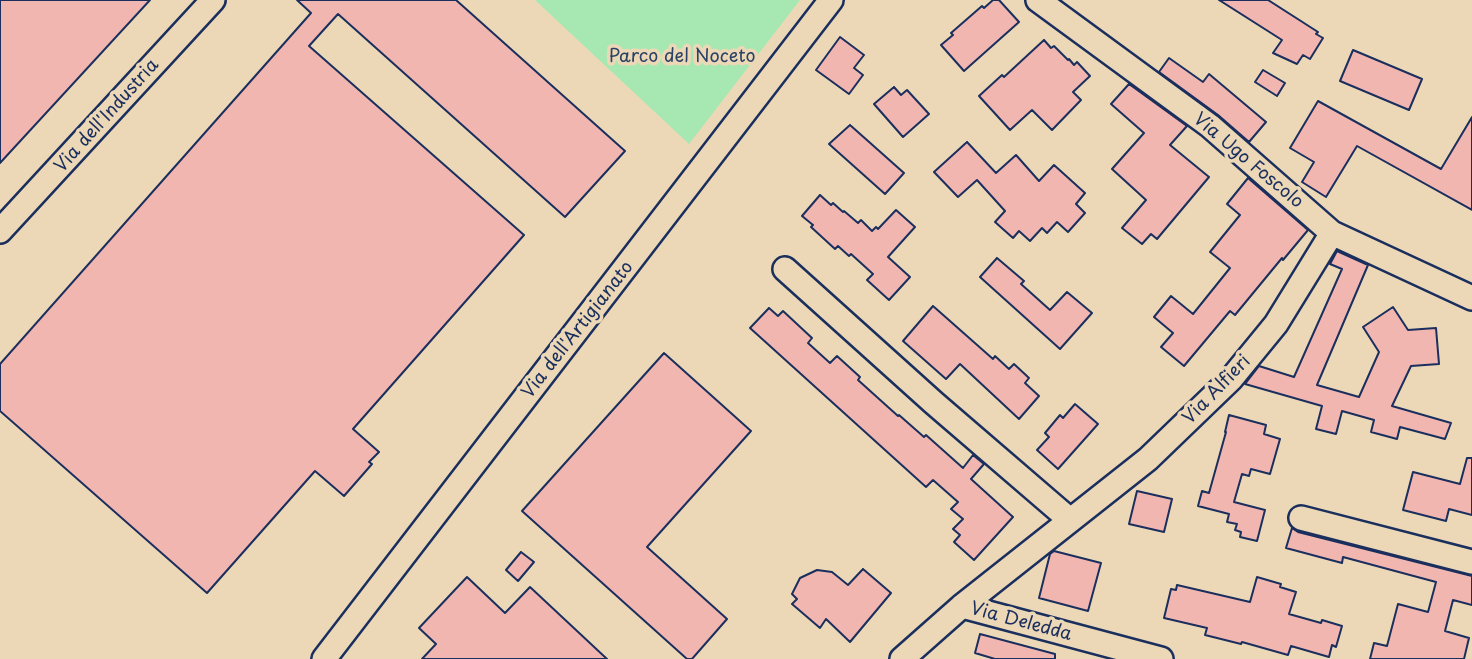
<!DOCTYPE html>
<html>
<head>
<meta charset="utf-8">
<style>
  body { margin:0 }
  canvas { display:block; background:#ecd8b6 }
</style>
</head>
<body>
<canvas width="1472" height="659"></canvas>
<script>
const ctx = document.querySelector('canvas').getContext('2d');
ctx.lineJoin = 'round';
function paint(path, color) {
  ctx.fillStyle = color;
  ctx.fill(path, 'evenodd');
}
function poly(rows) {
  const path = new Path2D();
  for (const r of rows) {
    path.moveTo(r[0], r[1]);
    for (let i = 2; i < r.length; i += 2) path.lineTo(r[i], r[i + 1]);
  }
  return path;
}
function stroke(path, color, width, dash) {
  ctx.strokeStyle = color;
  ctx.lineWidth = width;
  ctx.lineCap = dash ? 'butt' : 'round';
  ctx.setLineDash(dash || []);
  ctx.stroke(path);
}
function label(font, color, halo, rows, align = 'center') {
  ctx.font = font + ' "Playpen Sans",sans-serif';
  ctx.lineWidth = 7;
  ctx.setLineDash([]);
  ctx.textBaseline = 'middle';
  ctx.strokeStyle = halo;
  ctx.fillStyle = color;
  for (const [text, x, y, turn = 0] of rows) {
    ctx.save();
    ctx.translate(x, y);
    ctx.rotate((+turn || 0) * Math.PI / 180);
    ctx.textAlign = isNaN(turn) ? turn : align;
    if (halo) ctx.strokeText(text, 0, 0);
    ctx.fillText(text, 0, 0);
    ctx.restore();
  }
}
paint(poly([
  [535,0,800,0,689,144]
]), '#a7e8b2');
const building = poly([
  [0,0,150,0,0,163,0,0],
  [297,0,456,0,625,151,565,217,338,14,309,46,524,235,353,429,379,452,369,462,372,464,344,496,315,471,207,593,0,411,0,364,311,13,297,0],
  [993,0,999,0,1019,22,964,71,941,45,953,35,951,33,982,6,984,8,993,0],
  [1219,0,1268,0,1318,32,1316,34,1323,38,1310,59,1303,55,1297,64,1273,53,1282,40,1219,0],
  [840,37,864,55,854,68,863,75,849,94,816,70,840,37],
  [1044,40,1051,48,1054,46,1068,60,1069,59,1074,65,1077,62,1090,76,1073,92,1081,100,1052,130,1032,110,1010,130,979,96,1002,75,1004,77,1044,40],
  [1353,50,1422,79,1409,110,1340,81,1353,50],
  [1169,58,1203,82,1209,74,1266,122,1249,142,1218,115,1159,72,1169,58],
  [1263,70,1285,83,1277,96,1255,82,1263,70],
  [1129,84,1187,126,1170,145,1209,177,1157,239,1151,234,1142,244,1122,228,1146,200,1112,169,1144,133,1111,104,1129,84],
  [894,87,901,95,907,90,929,114,903,137,874,104,894,87],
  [1318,101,1441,169,1472,117,1472,210,1357,146,1326,197,1302,182,1314,162,1290,148,1318,101],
  [850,125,904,173,885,194,829,144,850,125],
  [967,142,996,173,1016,155,1039,181,1054,165,1085,193,1076,204,1085,213,1068,232,1057,222,1047,233,1042,228,1030,241,1019,231,1013,238,995,222,1005,211,977,180,958,197,934,172,967,142],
  [1248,178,1308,230,1283,260,1282,258,1235,315,1230,311,1184,366,1161,347,1173,333,1154,317,1171,296,1193,314,1230,268,1210,252,1240,215,1227,204,1248,178],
  [820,195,831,205,833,203,843,212,844,211,858,223,861,220,872,231,876,227,878,229,896,210,915,227,888,257,910,277,889,300,867,280,873,274,851,254,849,256,838,246,835,249,811,227,813,225,802,216,820,195],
  [1337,251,1368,265,1317,385,1359,397,1379,352,1363,327,1393,307,1408,330,1436,328,1439,364,1411,366,1392,406,1451,423,1445,439,1400,427,1397,439,1371,432,1374,420,1342,411,1336,434,1316,429,1322,406,1245,384,1259,366,1294,377,1342,269,1330,264,1337,251],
  [997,258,1024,281,1021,284,1050,310,1067,292,1092,313,1060,349,980,277,997,258],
  [933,306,993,359,995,356,1009,369,1014,364,1029,378,1025,383,1039,396,1019,419,960,364,946,379,903,341,933,306],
  [769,308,778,316,783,311,812,338,808,343,830,363,837,356,860,377,858,380,898,416,899,415,924,437,926,435,963,468,973,455,984,464,971,479,1013,517,974,560,954,542,960,535,953,529,963,519,951,509,958,502,933,480,926,487,750,328,769,308],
  [664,353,751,431,647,547,727,619,692,659,687,659,522,511,664,353],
  [1075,404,1098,424,1058,469,1037,450,1049,437,1045,433,1060,415,1063,418,1075,404],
  [1229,415,1266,425,1264,434,1280,439,1270,474,1251,469,1249,476,1242,474,1234,502,1265,510,1257,541,1240,537,1241,532,1235,530,1237,524,1227,522,1229,514,1198,506,1202,491,1209,493,1226,432,1225,432,1229,415],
  [1467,458,1472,458,1472,515,1449,509,1446,521,1403,510,1413,472,1460,484,1467,458],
  [1137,491,1172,499,1164,532,1129,524,1137,491],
  [1292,528,1298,532,1472,576,1472,605,1453,600,1445,631,1469,638,1464,659,1370,659,1374,643,1387,646,1398,604,1428,612,1436,582,1343,557,1342,563,1286,548,1292,528],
  [1054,551,1101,563,1088,611,1039,598,1050,554,1054,551],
  [521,552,534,562,518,581,506,570,521,552],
  [863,569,891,593,850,642,826,619,820,628,792,604,797,599,792,594,800,578,817,570,832,572,848,585,863,569],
  [467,577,505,613,530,587,607,659,422,659,436,644,419,628,467,577],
  [1257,577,1281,584,1280,587,1296,592,1289,614,1321,623,1322,620,1342,626,1336,647,1332,645,1329,657,1291,646,1288,655,1242,642,1241,644,1205,635,1207,628,1164,618,1171,589,1176,590,1177,585,1250,602,1257,577],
  [980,634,1055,654,1055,659,995,659,975,653,980,634]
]);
paint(building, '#f2b6b1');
stroke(building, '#1b2f5e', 2);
const street = poly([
  [1038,0,1210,126,1332,233,1472,298],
  [0,231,213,0],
  [785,269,934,403,1070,520],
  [1301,518,1472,562],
  [962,606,1161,659],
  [324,659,831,0],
  [902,659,962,606,1148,459,1231,379,1276,324,1332,233]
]);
stroke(street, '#1b2f5e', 28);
stroke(street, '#ecd8b6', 23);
label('18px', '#294266', '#ecd8b6', [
  ["Parco del Noceto",682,57]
]);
label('18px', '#1b2f5e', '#ecd8b6', [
  ["Via dell'Industria",107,116,-48],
  ["Via Ugo Foscolo",1248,161,40],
  ["Via dell'Artigianato",578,330,-52],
  ["Via Alfieri",1217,390,-46],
  ["Via Deledda",1021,622,15]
]);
</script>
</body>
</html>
